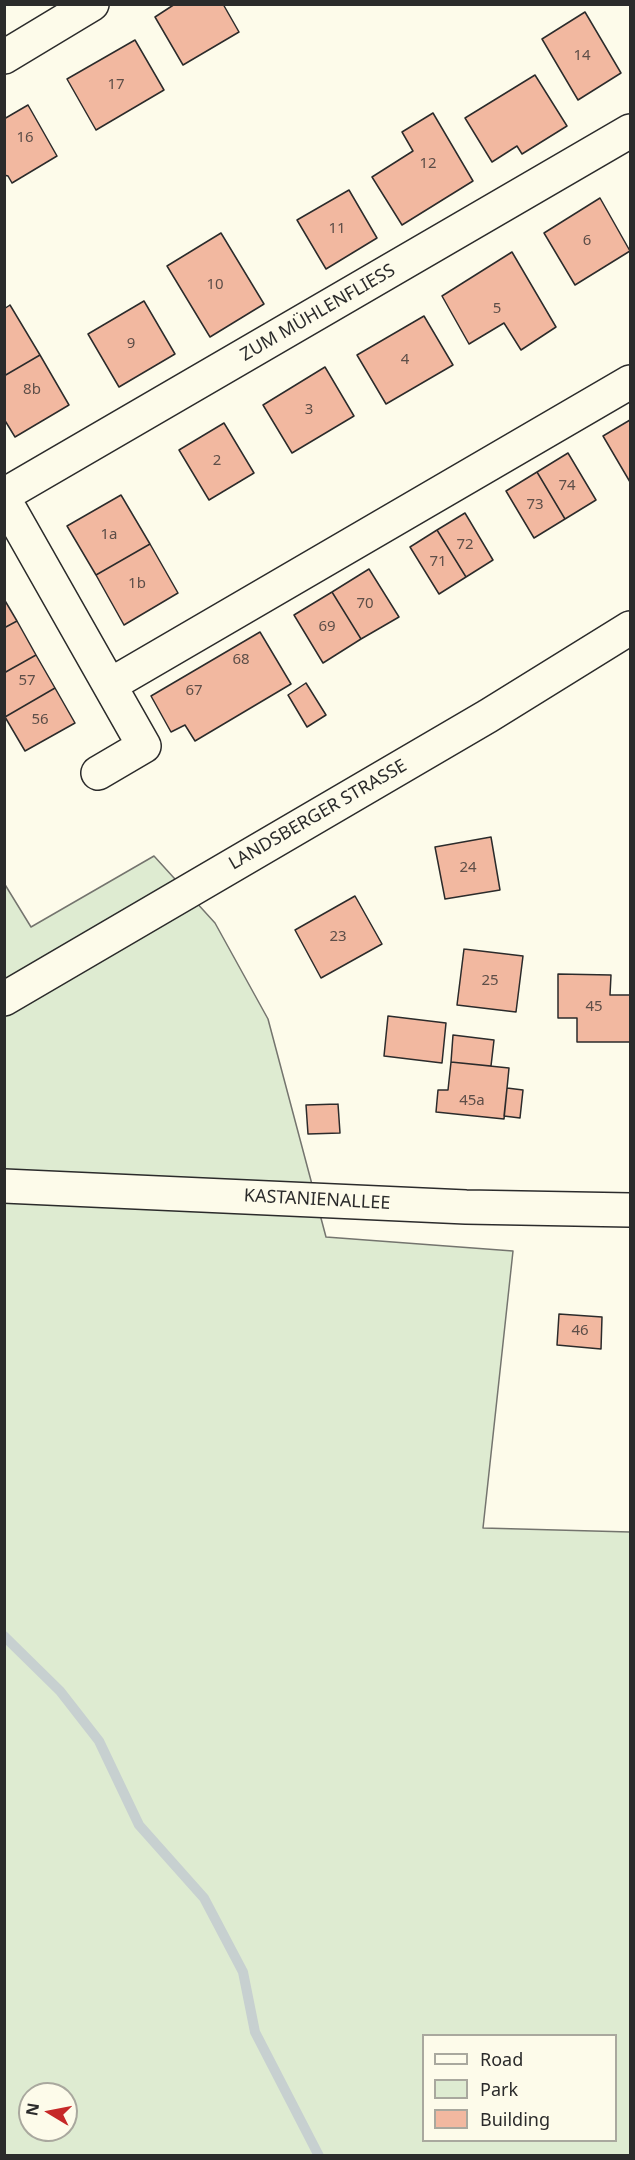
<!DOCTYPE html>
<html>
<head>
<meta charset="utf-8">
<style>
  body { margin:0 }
  #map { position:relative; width:635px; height:2160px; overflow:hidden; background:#fdfbea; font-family:"Noto Sans",sans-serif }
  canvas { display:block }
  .frame { position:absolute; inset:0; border:6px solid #2b2b2b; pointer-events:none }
  .legend { position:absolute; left:422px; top:2034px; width:195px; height:108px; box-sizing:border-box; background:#fdfbea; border:2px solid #a9a89e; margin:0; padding:8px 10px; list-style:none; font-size:18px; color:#2b2b2b }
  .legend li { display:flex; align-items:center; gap:12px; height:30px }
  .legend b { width:30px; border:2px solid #a9a89e }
  .north { position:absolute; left:18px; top:2082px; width:60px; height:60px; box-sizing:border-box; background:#fdfbea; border:2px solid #a9a89e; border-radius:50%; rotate:280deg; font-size:16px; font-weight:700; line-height:24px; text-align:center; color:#2b2b2b }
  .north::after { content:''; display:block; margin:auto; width:21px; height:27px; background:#c62828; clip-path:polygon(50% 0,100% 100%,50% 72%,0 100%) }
</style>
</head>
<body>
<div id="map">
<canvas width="635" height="2160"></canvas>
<div class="frame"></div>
<ul class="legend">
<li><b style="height:8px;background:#fdfbea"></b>Road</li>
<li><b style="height:16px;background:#deebd1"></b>Park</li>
<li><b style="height:16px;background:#f2b8a0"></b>Building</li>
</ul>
<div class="north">N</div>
</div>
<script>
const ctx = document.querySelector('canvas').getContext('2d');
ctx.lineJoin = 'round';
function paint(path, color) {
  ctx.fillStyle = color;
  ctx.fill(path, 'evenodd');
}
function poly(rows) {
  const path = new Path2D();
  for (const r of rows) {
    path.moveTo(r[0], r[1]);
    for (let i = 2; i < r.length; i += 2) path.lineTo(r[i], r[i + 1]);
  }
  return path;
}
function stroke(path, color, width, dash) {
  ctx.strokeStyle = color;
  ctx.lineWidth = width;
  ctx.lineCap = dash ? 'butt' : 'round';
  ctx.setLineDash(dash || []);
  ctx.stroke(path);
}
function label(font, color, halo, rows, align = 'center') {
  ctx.font = font + ' "Noto Sans",sans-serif';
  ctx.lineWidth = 4.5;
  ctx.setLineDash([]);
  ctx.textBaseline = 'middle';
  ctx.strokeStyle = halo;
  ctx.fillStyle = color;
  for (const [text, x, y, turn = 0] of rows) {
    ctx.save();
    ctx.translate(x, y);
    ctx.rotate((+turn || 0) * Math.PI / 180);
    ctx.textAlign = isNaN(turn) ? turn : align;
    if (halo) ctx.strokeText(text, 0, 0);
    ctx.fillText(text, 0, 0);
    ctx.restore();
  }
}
const green = poly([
  [154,856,215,923,268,1019,326,1237,513,1251,483,1528,630,1532,630,2155,5,2155,4,883,31,927,154,856],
  [424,2036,616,2036,616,2140,424,2140,424,2036],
  [30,2094,66,2094,66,2130,30,2130,30,2094]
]);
paint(green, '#deebd1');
stroke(green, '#74746e', 1.5);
stroke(poly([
  [4,1636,60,1691,99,1741,139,1825,204,1898,243,1972,255,2032,319,2156]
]), '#c7d0d0', 10);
const building = poly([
  [175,4,223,4,239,32,183,65,155,17,175,4],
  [585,12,621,73,578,100,542,39,585,12],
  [135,40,164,90,96,130,67,79,135,40],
  [535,75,567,126,522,154,517,146,492,162,465,118,535,75],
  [28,105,57,156,12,183,8,176,4,175,4,119,28,105],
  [433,113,473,181,402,225,372,177,413,151,402,132,433,113],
  [349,190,377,238,326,269,297,220,349,190],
  [600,198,630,251,575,285,544,233,600,198],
  [221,233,264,304,210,337,167,266,221,233],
  [512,252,556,327,521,350,504,323,469,344,442,296,512,252],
  [144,301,175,354,119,387,88,334,144,301],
  [10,305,40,355,4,376,4,309,10,305],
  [424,316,453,365,386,404,357,355,424,316],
  [40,355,69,405,15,437,4,419,4,376,40,355],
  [325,367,354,416,292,453,263,405,325,367],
  [630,420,630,482,603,436,630,420],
  [224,423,254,473,209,500,179,450,224,423],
  [568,453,596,500,565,519,537,472,568,453],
  [537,472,565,519,534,538,506,491,537,472],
  [121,495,150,544,96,575,67,526,121,495],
  [465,513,493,560,466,577,437,530,465,513],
  [437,530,466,577,439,594,410,547,437,530],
  [150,544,178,593,124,625,96,575,150,544],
  [369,569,399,617,361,639,332,592,369,569],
  [332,592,361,639,323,663,294,615,332,592],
  [4,599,17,621,4,628,4,599],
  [17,621,36,655,4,673,4,628,17,621],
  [260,632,291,684,195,741,185,725,171,732,151,696,260,632],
  [36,655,55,688,5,717,4,673,36,655],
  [306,683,326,715,307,727,288,695,306,683],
  [55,688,75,723,25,751,5,717,55,688],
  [491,837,500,890,445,899,435,847,491,837],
  [355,896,382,944,321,978,295,930,355,896],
  [464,949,523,956,516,1012,457,1005,464,949],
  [558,974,611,975,610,995,630,995,630,1042,577,1042,577,1018,558,1018,558,974],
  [388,1016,446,1023,442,1063,384,1056,388,1016],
  [453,1035,494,1040,491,1066,451,1062,453,1035],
  [451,1062,509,1068,504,1119,436,1112,438,1090,448,1090,451,1062],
  [507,1088,523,1090,520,1118,504,1116,507,1088],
  [338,1104,340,1133,308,1134,306,1105,338,1104],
  [559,1314,602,1317,601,1349,557,1345,559,1314]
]);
paint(building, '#f2b8a0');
stroke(building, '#2b2b2b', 1.5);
const minor = poly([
  [4,57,92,4],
  [4,495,630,131],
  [4,499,144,746,98,773],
  [110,685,630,382],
  [4,1186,466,1207,630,1210]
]);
const secondary = poly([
  [4,999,488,716,630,628]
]);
stroke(minor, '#2b2b2b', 36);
stroke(secondary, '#2b2b2b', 36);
stroke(minor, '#fdfbea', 33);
stroke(secondary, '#fdfbea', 33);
label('15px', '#5d4e48', null, [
  ["14",582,56],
  ["17",116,85],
  ["16",25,138],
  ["12",428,164],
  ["11",337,229],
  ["6",587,241],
  ["10",215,285],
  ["5",497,309],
  ["9",131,344],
  ["4",405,360],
  ["8b",32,390],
  ["3",309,410],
  ["2",217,461],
  ["74",567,486],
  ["73",535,505],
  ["1a",109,535],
  ["72",465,545],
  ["71",438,562],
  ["1b",137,584],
  ["70",365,604],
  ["69",327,627],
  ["68",241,660],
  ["57",27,681],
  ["67",194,691],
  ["56",40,720],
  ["24",468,868],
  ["23",338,937],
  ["25",490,981],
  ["45",594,1007],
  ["45a",472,1101],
  ["46",580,1331]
]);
label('18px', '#2b2b2b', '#fdfbea', [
  ["ZUM MÜHLENFLIESS",318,313,-30],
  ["LANDSBERGER STRASSE",318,815,-30],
  ["KASTANIENALLEE",317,1200,3]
]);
</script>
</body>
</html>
